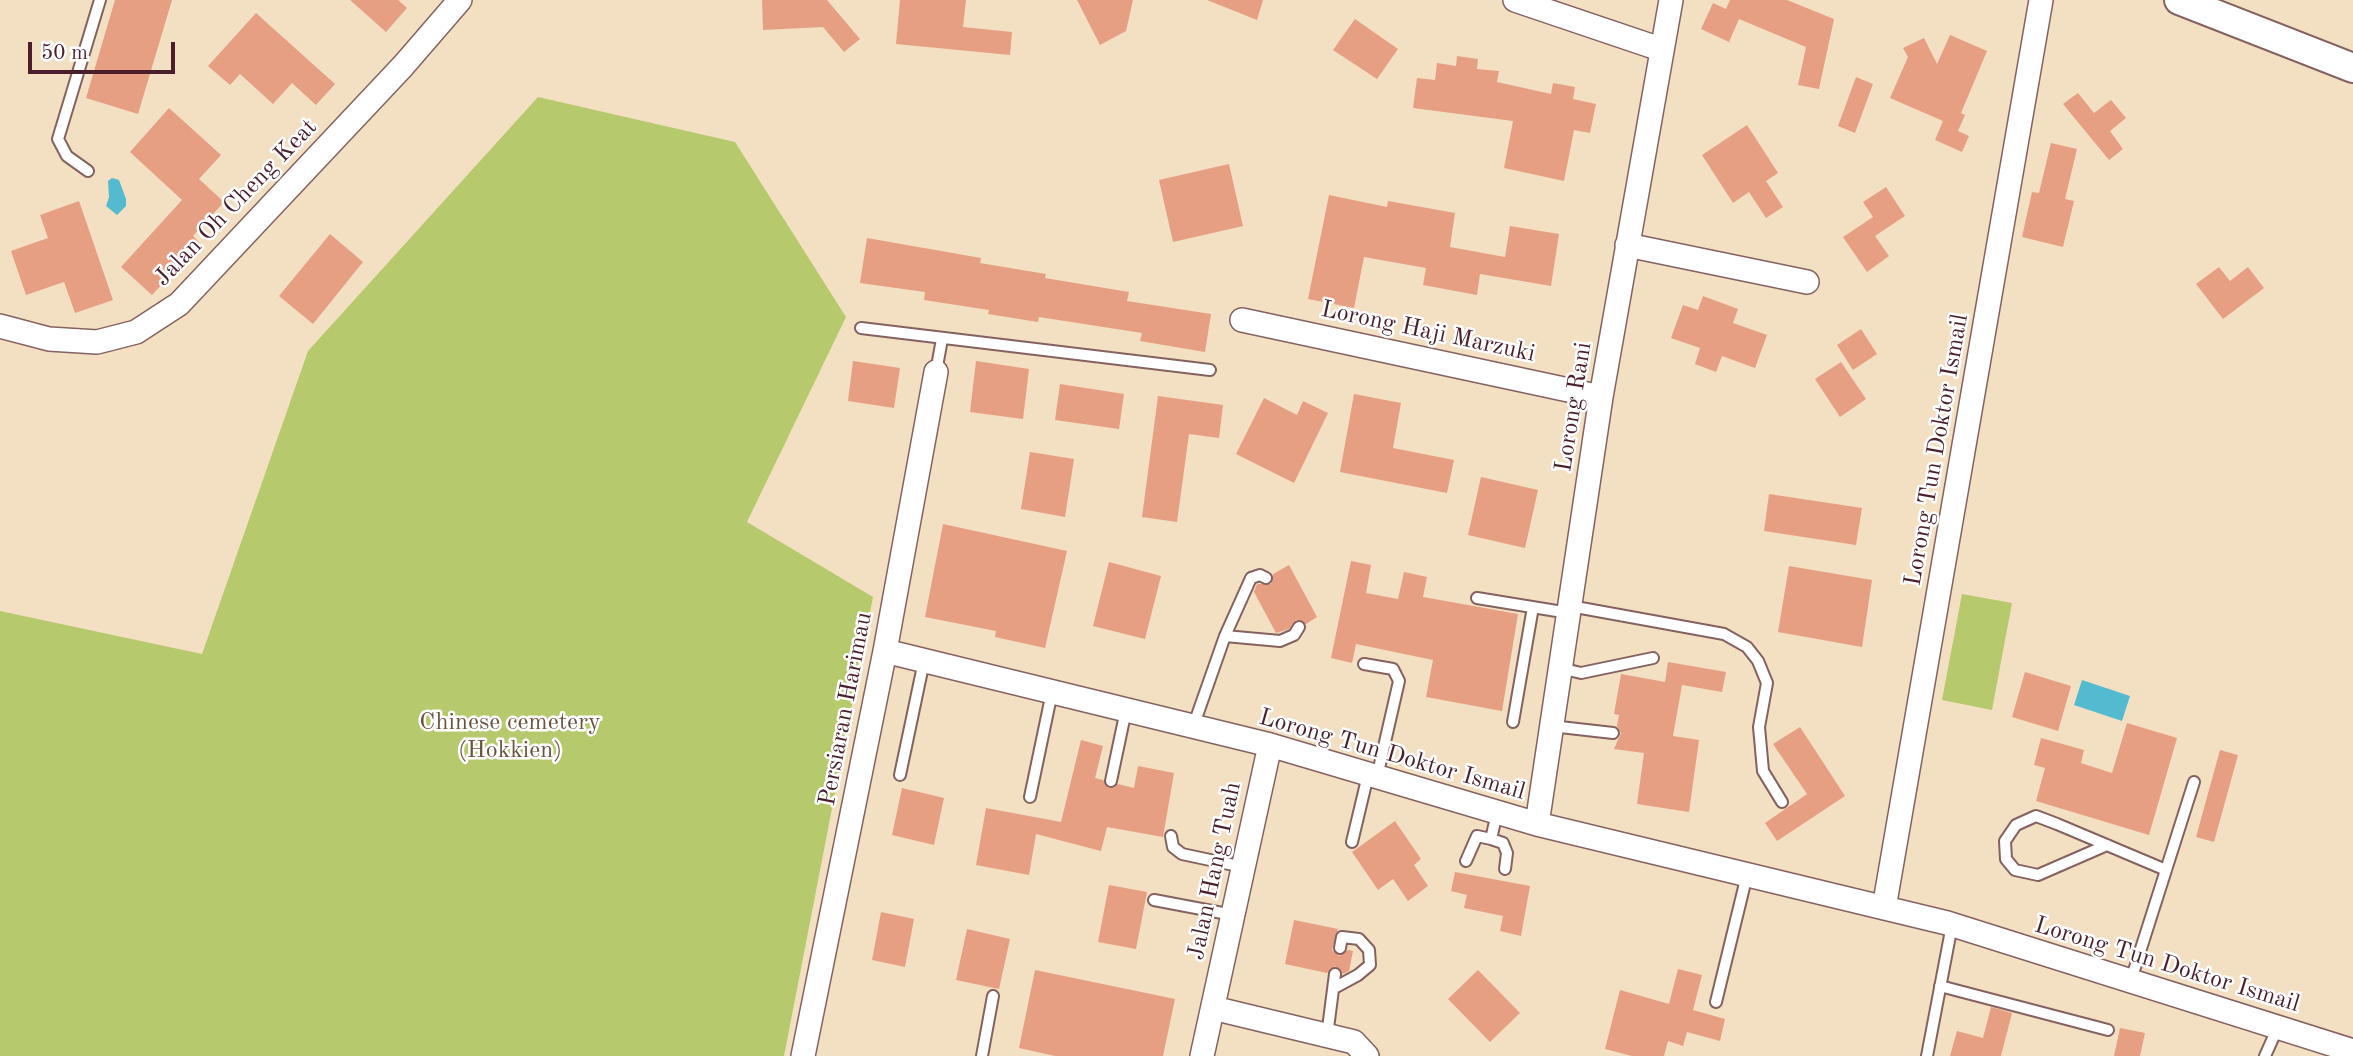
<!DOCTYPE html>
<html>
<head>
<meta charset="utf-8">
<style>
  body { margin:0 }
  #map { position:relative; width:2353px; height:1056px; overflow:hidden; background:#f3dfc2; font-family:"Old Standard TT",serif }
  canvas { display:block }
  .scale { position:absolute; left:28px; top:42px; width:147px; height:32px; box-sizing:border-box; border:4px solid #4a1f2b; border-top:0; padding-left:9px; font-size:21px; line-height:24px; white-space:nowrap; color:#4a1f2b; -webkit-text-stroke:5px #fff; paint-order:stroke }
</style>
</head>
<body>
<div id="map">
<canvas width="2353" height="1056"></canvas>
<div class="scale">50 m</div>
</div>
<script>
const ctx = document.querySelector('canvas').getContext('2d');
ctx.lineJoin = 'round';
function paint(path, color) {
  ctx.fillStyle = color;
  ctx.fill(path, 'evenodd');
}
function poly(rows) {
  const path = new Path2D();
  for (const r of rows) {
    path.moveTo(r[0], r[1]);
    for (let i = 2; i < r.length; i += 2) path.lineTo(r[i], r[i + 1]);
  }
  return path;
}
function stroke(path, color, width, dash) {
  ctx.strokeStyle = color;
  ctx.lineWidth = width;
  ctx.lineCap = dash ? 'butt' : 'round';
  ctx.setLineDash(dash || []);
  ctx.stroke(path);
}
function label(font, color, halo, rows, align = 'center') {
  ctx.font = font + ' "Old Standard TT",serif';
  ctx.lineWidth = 5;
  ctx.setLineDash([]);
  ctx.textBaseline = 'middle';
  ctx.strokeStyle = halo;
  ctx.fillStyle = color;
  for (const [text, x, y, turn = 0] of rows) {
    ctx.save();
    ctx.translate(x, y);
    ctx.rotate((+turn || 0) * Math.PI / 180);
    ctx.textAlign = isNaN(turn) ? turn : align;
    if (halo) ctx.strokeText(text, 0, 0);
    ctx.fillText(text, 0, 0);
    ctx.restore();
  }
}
paint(poly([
  [538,97,735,142,846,317,747,522,873,597,784,1056,0,1056,0,611,202,654,308,351],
  [1962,594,2012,603,1992,710,1942,700]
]), '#b6ca6d');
paint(poly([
  [112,178,119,180,126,199,126,206,117,215,106,206,109,197,108,181],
  [2082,680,2130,696,2122,721,2074,705]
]), '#53bad0');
paint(poly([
  [115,0,172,0,138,114,86,98],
  [350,0,398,0,407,8,386,32],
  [762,0,827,0,860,39,844,52,823,27,763,30],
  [900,0,966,0,963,27,1012,32,1010,55,896,44],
  [1077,0,1133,0,1126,31,1100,45],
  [1207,0,1263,0,1257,20],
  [1730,0,1787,0,1834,19,1819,89,1798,85,1806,47,1739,19,1729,42,1701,29,1713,3,1726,9],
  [256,13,335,84,316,105,292,83,273,104,240,74,230,85,208,66],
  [1355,19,1398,49,1377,79,1333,50],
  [1950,35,1987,51,1961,113,1965,115,1958,131,1969,136,1962,152,1935,140,1943,121,1890,98,1908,57,1903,48,1924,38,1937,64],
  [1457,56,1478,59,1477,69,1499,71,1497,82,1551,94,1553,83,1575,87,1573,99,1596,104,1590,133,1574,130,1564,181,1504,168,1513,121,1413,108,1417,78,1435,80,1437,63,1456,66],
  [1856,77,1873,84,1855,133,1838,126],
  [2078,93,2094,113,2111,100,2126,118,2110,131,2123,149,2109,160,2063,104],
  [169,108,221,155,199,179,224,202,193,236,200,243,152,295,121,267,182,200,130,152],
  [1747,125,1778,173,1766,181,1783,207,1766,218,1749,192,1733,203,1702,155],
  [2051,143,2077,149,2065,199,2074,201,2063,247,2022,237,2032,192,2039,193],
  [1229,164,1243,226,1173,242,1159,180],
  [1886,187,1905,216,1875,236,1889,256,1867,272,1843,237,1873,217,1863,202],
  [1329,195,1387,207,1388,201,1455,213,1450,247,1505,257,1510,226,1559,234,1551,286,1480,274,1477,295,1423,285,1426,268,1364,257,1354,308,1308,299],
  [79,201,113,300,75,313,64,282,26,295,11,251,48,238,40,215],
  [330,234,363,262,313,324,279,296],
  [867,238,981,258,980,263,1046,274,1045,278,1129,292,1127,301,1211,314,1205,352,1140,341,1142,333,1039,317,1038,322,988,314,989,310,924,300,925,292,860,283],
  [2219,267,2230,281,2248,267,2264,288,2223,319,2196,284],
  [1703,296,1738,309,1733,323,1767,335,1755,368,1722,356,1716,372,1695,364,1700,348,1671,338,1683,305,1698,310],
  [1861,329,1877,354,1853,370,1837,345],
  [853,361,900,368,894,408,848,401],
  [976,361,1029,369,1023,419,970,412],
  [1841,362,1866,399,1840,417,1815,379],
  [1060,384,1124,394,1119,429,1055,420],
  [1354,394,1401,403,1393,448,1454,460,1447,493,1340,472],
  [1158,396,1223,405,1219,438,1189,434,1177,522,1142,517],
  [1264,398,1297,415,1303,401,1328,413,1294,483,1236,454],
  [1030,452,1074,459,1065,517,1021,509],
  [1481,477,1538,490,1525,548,1468,535],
  [1769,494,1862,508,1856,545,1764,531],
  [943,524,1067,551,1045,648,995,637,996,631,925,617],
  [1351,561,1371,565,1366,593,1398,599,1404,572,1427,577,1423,597,1518,614,1502,711,1426,697,1433,660,1356,644,1352,663,1331,658],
  [1109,562,1161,576,1145,639,1093,626],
  [1289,565,1317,617,1306,624,1296,620,1289,629,1276,633,1254,592,1257,584,1271,584,1273,574],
  [1789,566,1872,580,1862,647,1778,632],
  [1668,662,1726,672,1722,692,1682,685,1673,736,1699,740,1689,812,1637,804,1644,753,1614,749,1621,733,1617,726,1619,715,1614,714,1621,674,1665,682],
  [2025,672,2071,686,2058,731,2012,717],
  [2127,723,2177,738,2149,835,2036,801,2045,768,2034,765,2041,738,2084,750,2081,763,2112,773],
  [1800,727,1845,796,1777,841,1765,823,1807,794,1773,744],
  [1081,740,1103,746,1095,778,1103,780,1109,788,1118,784,1134,788,1138,766,1174,773,1163,837,1107,827,1101,851,1036,834,1029,875,976,865,986,808,1061,822],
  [2220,750,2238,755,2214,842,2196,837],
  [902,788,944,798,934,845,892,835],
  [1395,821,1421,859,1414,865,1428,886,1408,901,1393,879,1378,890,1352,852],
  [1455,872,1530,886,1521,936,1500,931,1503,916,1464,908,1467,895,1451,891],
  [1109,885,1147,892,1136,949,1098,942],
  [881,912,914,919,905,967,872,960],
  [1294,920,1338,929,1332,950,1339,956,1348,950,1353,951,1349,971,1343,974,1335,966,1327,973,1285,964],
  [967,929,1010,939,999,989,956,980],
  [1678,969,1702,975,1693,1010,1725,1019,1720,1041,1687,1032,1683,1046,1668,1041,1664,1056,1632,1056,1605,1049,1620,990,1669,1004],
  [1035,970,1175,999,1163,1056,1055,1056,1019,1048],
  [1478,970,1520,1013,1490,1042,1448,999],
  [1991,1007,2012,1013,2001,1056,1950,1056,1957,1031,1983,1038],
  [2120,1028,2145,1033,2140,1056,2114,1056]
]), '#e79f83');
const service = poly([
  [88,171,67,156,58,139,100,0],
  [861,328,1210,370],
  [936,372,942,339],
  [1477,598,1569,613],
  [1570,606,1724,634,1747,647,1758,661,1767,683,1759,727,1763,771,1782,802],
  [1225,636,1280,641,1294,635,1299,627],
  [1364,664,1393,669,1399,681,1377,777],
  [1560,668,1581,673,1653,658],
  [1513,722,1533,607],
  [1551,726,1613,733],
  [1193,727,1225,636,1251,578,1260,575,1266,578],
  [900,775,924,661],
  [1111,781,1126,710],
  [1030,797,1052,692],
  [1497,813,1491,839,1503,843,1507,853,1505,869],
  [1171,836,1173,847,1182,854,1243,867],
  [1352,842,1368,775],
  [2107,845,2038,875,2015,870,2006,859,2005,841,2016,825,2036,816,2057,824,2166,870],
  [1466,861,1477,836,1491,839],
  [1154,900,1233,915],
  [2131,980,2194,782],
  [1940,986,2108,1030],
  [1334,988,1358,975,1370,965,1369,950,1359,939,1342,937,1340,948],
  [1716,1002,1747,875],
  [1327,1036,1335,974],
  [982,1056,993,996],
  [1927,1056,1952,925],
  [2265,1056,2278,1027]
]);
const minor = poly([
  [1515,0,1660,49],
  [1627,245,1807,282],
  [1242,320,1601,397],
  [0,326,49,339,97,342,136,332,179,304,403,66,460,0],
  [885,651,1270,745,1537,824,1947,923,2353,1051],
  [1537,824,1601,397,1671,0],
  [1884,908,2041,0],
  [1213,1008,1354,1042,1367,1056],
  [803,1056,885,651,936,372],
  [1202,1056,1270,745]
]);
const tertiary = poly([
  [2179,0,2353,68]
]);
stroke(service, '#856260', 14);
stroke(minor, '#856260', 26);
stroke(tertiary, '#856260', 32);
stroke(service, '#fff', 10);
stroke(minor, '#fff', 23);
stroke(tertiary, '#fff', 28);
label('24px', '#4a1f2b', '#fff', [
  ["Jalan Oh Cheng Keat",236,203,-46],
  ["Lorong Haji Marzuki",1428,332,12],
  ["Lorong Rani",1574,407,-81],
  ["Lorong Tun Doktor Ismail",1937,450,-80],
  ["Persiaran Harimau",846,709,-79],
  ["Lorong Tun Doktor Ismail",1392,755,16],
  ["Jalan Hang Tuah",1215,871,-78],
  ["Lorong Tun Doktor Ismail",2167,965,17]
]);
label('24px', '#6a523f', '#fff', [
  ["Chinese cemetery",510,723],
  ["(Hokkien)",510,751]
]);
</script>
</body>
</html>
